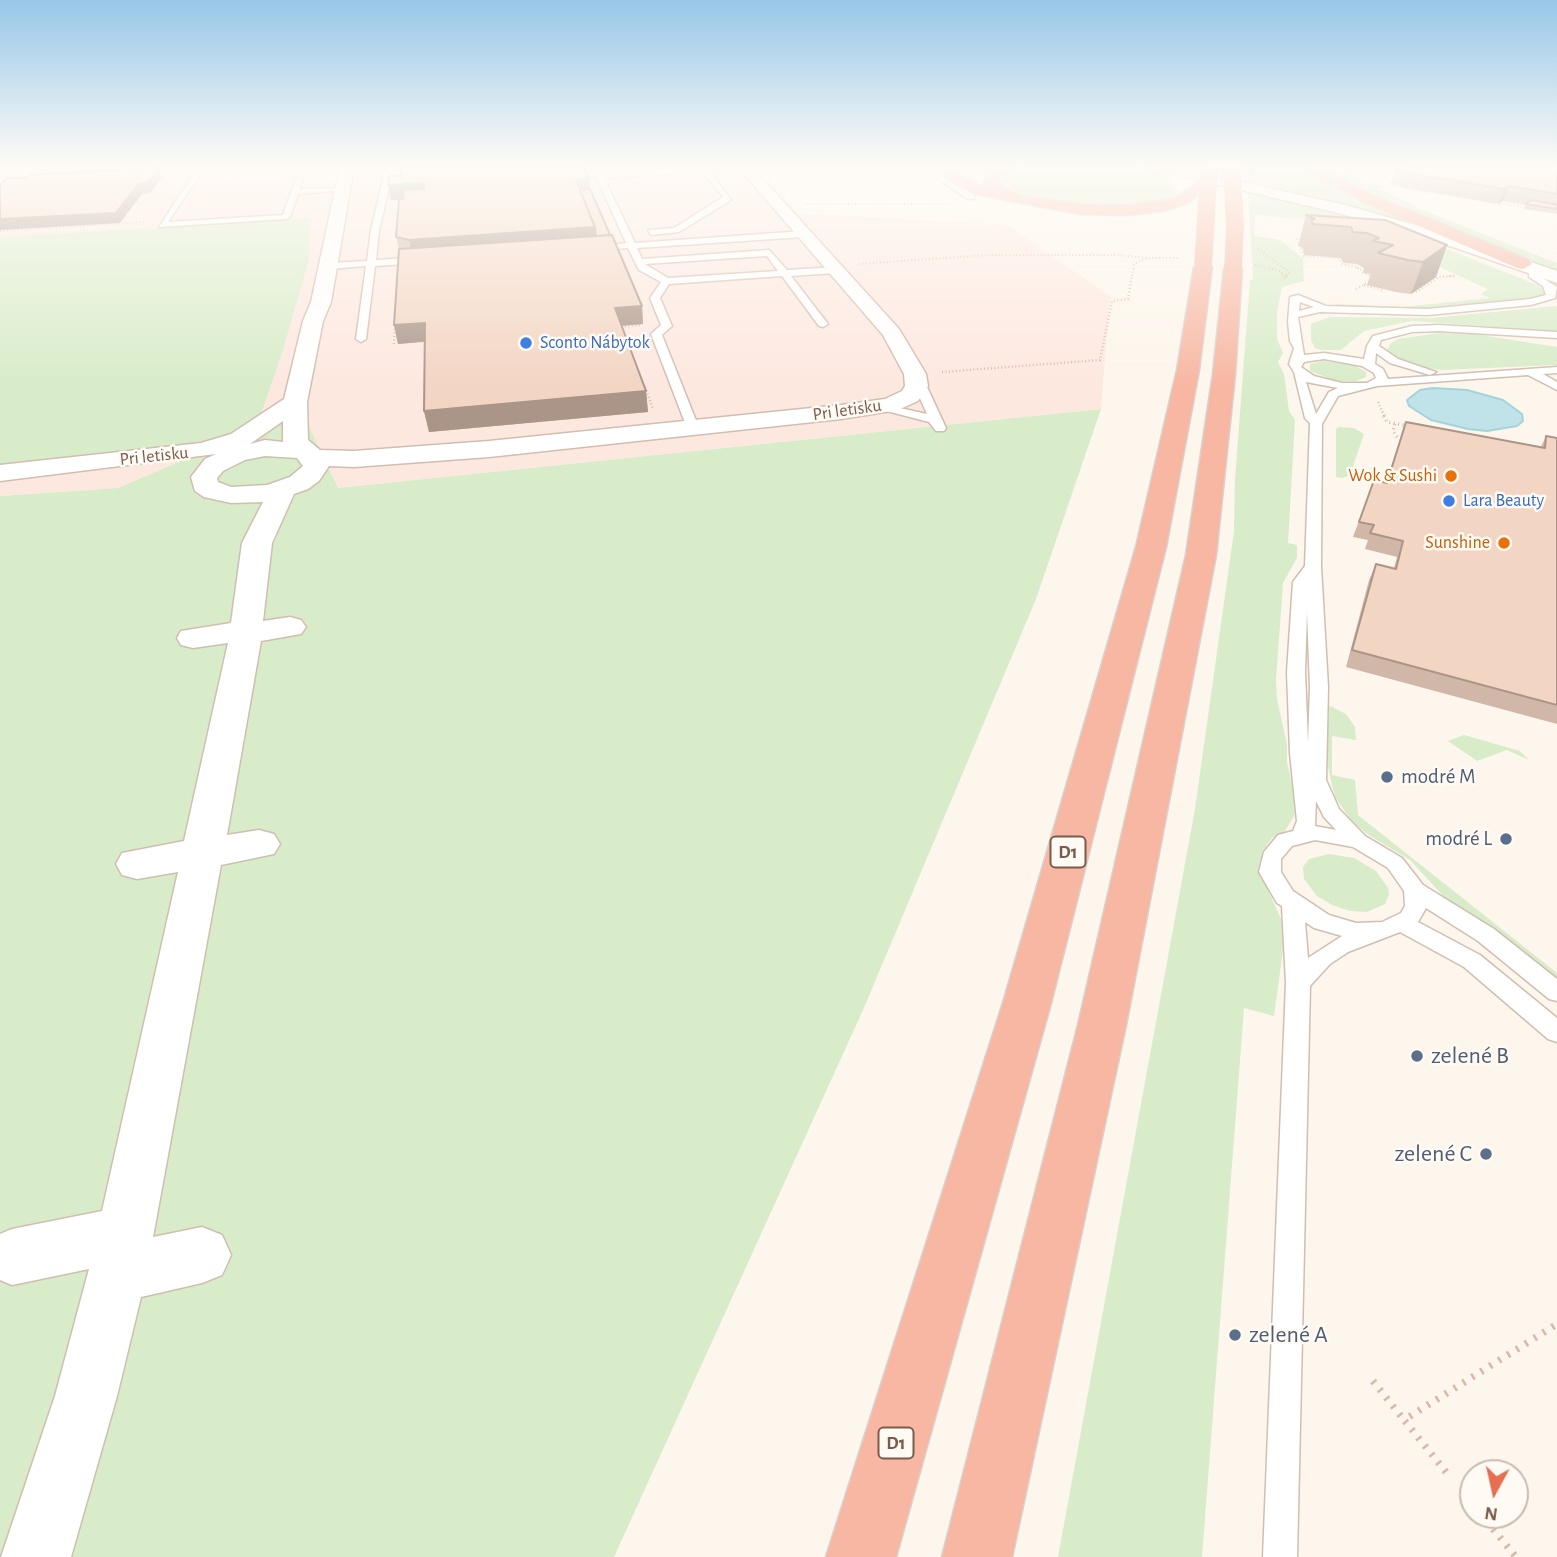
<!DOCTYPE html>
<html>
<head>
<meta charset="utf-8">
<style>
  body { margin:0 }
  #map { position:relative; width:1557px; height:1557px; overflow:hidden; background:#fdf6ec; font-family:"Alegreya Sans",sans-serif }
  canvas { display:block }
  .north { position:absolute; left:1459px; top:1459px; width:70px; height:70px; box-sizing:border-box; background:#fffaf3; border:2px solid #cabbb1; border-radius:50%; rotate:188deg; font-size:19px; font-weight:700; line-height:28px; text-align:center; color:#7a5c4d }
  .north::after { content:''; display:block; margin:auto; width:24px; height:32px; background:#e76f51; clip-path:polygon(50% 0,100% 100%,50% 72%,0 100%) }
</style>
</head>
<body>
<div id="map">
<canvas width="1557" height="1557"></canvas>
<div class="north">N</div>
</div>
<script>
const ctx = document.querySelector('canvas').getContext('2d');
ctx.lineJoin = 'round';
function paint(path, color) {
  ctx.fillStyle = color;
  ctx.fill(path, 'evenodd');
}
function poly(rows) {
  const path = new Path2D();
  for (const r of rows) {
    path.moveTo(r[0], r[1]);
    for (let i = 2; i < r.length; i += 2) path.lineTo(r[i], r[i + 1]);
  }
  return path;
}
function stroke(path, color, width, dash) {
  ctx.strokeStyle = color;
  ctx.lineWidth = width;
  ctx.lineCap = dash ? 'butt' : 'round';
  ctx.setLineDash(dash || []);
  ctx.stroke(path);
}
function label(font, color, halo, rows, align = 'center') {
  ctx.font = font + ' "Alegreya Sans",sans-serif';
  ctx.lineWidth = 5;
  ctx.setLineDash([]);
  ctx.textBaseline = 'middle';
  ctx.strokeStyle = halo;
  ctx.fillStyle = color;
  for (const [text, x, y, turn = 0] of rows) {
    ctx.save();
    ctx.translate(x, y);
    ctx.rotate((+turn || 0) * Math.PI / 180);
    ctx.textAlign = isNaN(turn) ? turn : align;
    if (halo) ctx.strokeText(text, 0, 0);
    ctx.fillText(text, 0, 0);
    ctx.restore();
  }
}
paint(poly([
  [0,167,761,167,799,213,1007,225,1110,296,1101,409,338,488,298,403,237,437,118,488,0,496]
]), '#fde8e0');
paint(poly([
  [1019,167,1135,167,1171,173,1170,180,1179,192,1167,200,1141,205,1085,206,1024,197,1001,186,998,180,1001,174],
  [1248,167,1298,167,1359,199,1439,233,1367,211,1250,181],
  [1316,167,1344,167,1368,183,1390,187,1380,189,1425,211,1557,263,1557,272,1369,196],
  [1248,190,1327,211,1447,249,1540,286,1545,294,1534,299,1415,311,1339,306,1336,304,1402,307,1490,298,1481,294,1488,289,1397,248,1310,220,1255,215,1254,236,1280,240,1303,258,1304,281,1282,287,1277,313,1277,339,1283,353,1278,362,1284,374,1289,411,1295,420,1288,543,1297,545,1297,558,1283,583,1276,680,1277,699,1287,744,1287,762,1296,803,1294,816,1285,831,1272,838,1262,852,1261,867,1264,881,1281,919,1284,943,1274,1016,1244,1008,1202,1557,1058,1557,1195,809,1234,531,1235,479,1250,280,1253,279],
  [313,218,308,223,311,223,309,259,283,350,261,414,246,429,212,442,0,466,0,237],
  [1557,306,1557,331,1412,321,1364,331,1341,350,1322,350,1315,348,1311,340,1311,324,1330,317,1430,318],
  [1438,333,1475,334,1557,347,1557,365,1441,370,1415,366,1396,359,1387,350,1391,343,1398,339],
  [1323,361,1354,365,1366,372,1366,377,1356,381,1336,381,1310,371,1310,364],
  [298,403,338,488,1101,409,1036,599,863,1010,614,1557,0,1557,0,496,118,488,237,437],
  [1339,427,1354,428,1364,434,1350,475,1342,478,1336,477,1336,429],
  [1326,704,1346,714,1355,727,1356,740,1332,736,1332,775,1355,780,1358,815,1557,973,1557,979,1505,937,1446,899,1410,860,1367,834,1350,819,1335,797,1332,785,1328,766],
  [1464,735,1520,751,1529,760,1507,750,1477,761,1448,741],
  [1329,854,1354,858,1376,871,1388,888,1389,894,1385,904,1367,912,1350,911,1332,905,1317,896,1304,879,1303,867,1309,859]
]), '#d8ecc9');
const water = poly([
  [1433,388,1467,390,1503,400,1522,414,1523,421,1517,426,1487,431,1468,429,1431,420,1409,406,1407,400,1420,390,1433,388]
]);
paint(water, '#bfe3e8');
stroke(water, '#a5d3da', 2);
const lane = poly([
  [198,167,205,167,168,222,283,215,300,167,307,167,299,189,343,188,347,190,298,194,290,217,286,219,159,227,198,167],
  [386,167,394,167,379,230,376,260,422,257,427,260,422,263,375,266,366,339,361,342,356,339,366,266,329,269,324,266,329,263,367,261,371,230,386,167],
  [592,167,598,167,602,174,700,167,749,167,710,171,731,200,679,232,651,235,648,230,674,228,723,197,703,172,604,178,635,243,804,231,808,234,804,237,637,248,642,259,769,250,787,270,836,267,841,270,836,273,791,276,828,324,823,327,819,326,782,276,669,284,660,298,672,326,662,335,699,428,697,431,693,432,687,428,651,334,661,325,650,298,661,282,639,270,628,248,592,251,588,248,626,243,592,167],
  [767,256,778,271,668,278,645,264,767,256],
  [934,167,940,167,942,175,974,195,974,199,968,199,936,178,934,167],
  [1529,273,1535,273,1557,287,1555,298,1531,305,1428,315,1320,312,1298,317,1304,355,1324,353,1364,359,1367,346,1373,336,1412,326,1439,325,1557,332,1557,338,1439,331,1412,332,1381,340,1379,346,1398,359,1436,372,1430,375,1390,363,1376,353,1375,364,1383,369,1388,379,1557,367,1557,373,1543,374,1557,382,1557,390,1528,375,1377,386,1338,396,1322,424,1321,566,1328,687,1326,780,1339,809,1365,836,1402,858,1423,885,1494,929,1557,979,1557,1001,1549,999,1478,941,1426,908,1418,922,1480,955,1557,1018,1557,1042,1548,1039,1464,967,1400,932,1348,952,1330,964,1310,986,1297,1557,1263,1557,1286,983,1282,906,1277,903,1259,872,1264,852,1278,835,1293,831,1297,821,1290,753,1287,672,1293,582,1305,566,1310,423,1305,418,1294,372,1289,364,1294,348,1290,341,1288,322,1290,297,1298,295,1326,306,1428,309,1530,299,1546,295,1543,286,1529,277,1529,273],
  [1300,302,1314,307,1299,311,1300,302],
  [1324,359,1362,366,1374,373,1376,378,1367,383,1342,383,1314,376,1301,367,1304,362,1324,359],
  [1306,382,1338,388,1329,392,1316,414,1306,382],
  [1307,612,1310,687,1308,743,1305,672,1307,612],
  [1316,801,1324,817,1336,830,1315,826,1316,801],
  [1315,840,1353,847,1388,868,1404,891,1405,906,1401,913,1382,922,1356,923,1329,915,1293,891,1281,872,1281,859,1292,846,1315,840],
  [1305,922,1314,928,1342,936,1308,958,1305,922],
  [911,372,921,374,946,428,944,431,936,431,929,422,871,407,877,403,927,414,909,374,911,372]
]);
const street = poly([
  [340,167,354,167,331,302,323,321,307,402,308,440,320,450,354,451,489,441,841,405,885,399,902,391,905,386,904,374,883,335,738,167,752,167,899,329,926,374,928,386,918,401,898,410,841,419,489,457,354,467,329,466,319,481,308,489,294,494,272,543,263,621,290,617,301,620,306,627,301,634,261,641,227,835,259,830,274,834,280,844,274,854,221,865,153,1237,202,1227,222,1235,231,1255,222,1275,202,1283,141,1297,117,1396,71,1557,1,1557,55,1396,89,1269,12,1285,0,1280,0,1234,12,1229,102,1211,178,872,137,879,122,875,116,864,122,853,184,841,228,643,193,648,181,645,177,638,181,631,231,623,242,543,263,502,231,503,204,497,195,491,191,477,205,459,216,454,0,481,0,465,201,443,231,434,284,399,303,321,311,302,340,167],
  [283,421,283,442,265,440,250,444,283,421],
  [265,456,297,458,303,466,290,477,267,485,231,487,218,482,217,478,223,471,245,460,265,456]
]);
const secondary = poly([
  [1152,167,1176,167,1345,205,1468,240,1557,271,1557,283,1456,248,1335,212,1159,171,1152,167]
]);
const highway = poly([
  [934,167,949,167,962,177,987,188,984,183,988,171,998,167,1016,167,1000,176,999,182,1002,186,1022,196,1080,204,1127,205,1162,201,1176,197,1204,180,1209,179,1216,183,1188,203,1164,211,1127,215,1080,214,979,195,952,183,934,167],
  [1144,167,1178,167,1179,169,1172,173,1151,171,1144,167],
  [1300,167,1317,167,1373,195,1529,260,1532,264,1523,269,1517,268,1361,201,1300,167],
  [1203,262,1212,267,1199,370,1166,547,1051,1003,896,1557,826,1557,1003,1003,1136,547,1177,370,1194,267,1203,262],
  [1233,263,1242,269,1235,374,1216,555,1126,1025,1012,1557,942,1557,1078,1025,1186,555,1213,374,1224,269,1233,263]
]);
stroke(lane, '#d1beb0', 3);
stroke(street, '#d1beb0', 3);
stroke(secondary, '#d6c0b0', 3);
stroke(highway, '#dad1cd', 3);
stroke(poly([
  [1360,168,1397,175],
  [157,176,176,175],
  [159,181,172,181],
  [210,185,278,182],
  [1403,188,1529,208],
  [806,204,948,204],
  [0,231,146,222],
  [1297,239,1304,256,1339,258,1342,264,1359,268],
  [1258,249,1289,272,1286,276],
  [859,264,988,255,1118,255,1147,258],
  [1255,265,1280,271,1284,276],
  [1357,268,1364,271,1362,273,1375,276],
  [1132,276,1134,265,1138,261,1150,258,1180,258],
  [1449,276,1455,276]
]), '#d9b8a5', 2, [1, 2.5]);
stroke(poly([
  [1282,275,1286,280],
  [1369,275,1375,276],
  [1286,277,1287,275],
  [1364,285,1383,290],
  [1356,289,1373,280],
  [1416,292,1439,277,1455,276],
  [622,330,621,327,640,325],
  [394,344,395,326],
  [942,372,1100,360,1112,301,1128,299,1132,275],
  [645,387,653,409],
  [1378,402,1385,418]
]), '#d9b8a5', 2.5, [1, 2.5]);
stroke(poly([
  [1384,416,1387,422,1408,426],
  [1395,424,1393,431,1397,437]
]), '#d9b8a5', 3.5, [1, 3.5]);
stroke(poly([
  [1373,1381,1404,1420],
  [1446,1472,1404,1420,1557,1324],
  [1493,1529,1516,1557]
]), '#d9b8a5', 7, [2.5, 8]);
paint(lane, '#fff');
paint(street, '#fff');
paint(secondary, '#fff');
paint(highway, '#f7b7a3');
const highwayBridge = poly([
  [1232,167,1235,227,1233,269],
  [1203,267,1209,167]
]);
stroke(highwayBridge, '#dad1cd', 18, []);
stroke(highwayBridge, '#f7b7a3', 17);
paint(poly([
  [1398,167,1557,167,1557,214,1524,209,1526,205,1503,201,1498,204,1390,185,1395,171,1402,167],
  [589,179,590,189,642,306,643,324,622,326,646,391,648,412,429,432,424,411,425,342,398,344,394,325,399,249,396,237,399,199,391,200],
  [1306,215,1447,245,1436,277,1411,294,1396,292,1367,285,1371,274,1363,273,1364,268,1357,264,1343,263,1341,258,1304,255,1303,248,1298,246],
  [1406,422,1541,447,1546,436,1557,438,1557,724,1346,667,1369,580,1376,564,1394,568,1397,557,1365,549,1368,540,1353,537,1374,480,1386,482]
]), '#d1b7a8');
paint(poly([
  [159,168,162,177,150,193,142,194,120,223,0,230,0,219],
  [589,179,591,194,577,190,576,180],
  [424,183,427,198,391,200,388,185],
  [1509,186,1503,201,1498,204,1504,189],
  [595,227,596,238,412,256,409,240],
  [1447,245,1436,277,1411,294,1423,262],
  [642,306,643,324,617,326,615,308],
  [425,323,429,341,398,344,394,325],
  [646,391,648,412,429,432,424,411]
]), '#aa9588');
const building = poly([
  [401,167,584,167,589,179,576,180,595,227,409,240,396,237,399,199,403,199,404,190,424,189,424,183,388,185,389,176,401,176,401,167],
  [1403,167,1557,167,1557,194,1509,186,1504,189,1395,171,1403,167],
  [159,168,147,183,138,184,116,213,0,219,0,185,7,178,26,178,29,175,159,168],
  [590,189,610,235,596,236,595,227,580,190,590,189],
  [1531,200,1557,205,1557,209,1526,204,1531,200],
  [1306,215,1385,220,1447,245,1423,262,1408,260,1378,253,1393,245,1373,241,1379,238,1367,233,1353,232,1351,227,1313,224,1311,219,1315,219,1306,215],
  [612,235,642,306,615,308,646,391,424,411,425,323,394,325,399,249,612,235],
  [1406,422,1545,448,1546,436,1557,438,1557,705,1352,650,1376,564,1396,569,1403,541,1370,533,1374,525,1359,522,1374,480,1387,483,1406,422]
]);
paint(building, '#f3d5c3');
stroke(building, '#aa9588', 2);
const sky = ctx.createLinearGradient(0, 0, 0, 385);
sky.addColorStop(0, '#97c7e8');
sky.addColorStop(0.43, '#fefbf6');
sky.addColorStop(1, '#fefbf600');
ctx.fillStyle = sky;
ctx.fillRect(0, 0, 1557, 385);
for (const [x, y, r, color] of [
  [526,343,7,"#3f7fe0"],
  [1451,476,7,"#e8710a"],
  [1449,501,7,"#3f7fe0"],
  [1504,543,7,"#e8710a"],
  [1387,777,7,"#5c6f8a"],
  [1506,839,7,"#5c6f8a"],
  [1417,1056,7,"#5c6f8a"],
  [1486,1154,7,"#5c6f8a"],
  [1235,1335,7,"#5c6f8a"]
]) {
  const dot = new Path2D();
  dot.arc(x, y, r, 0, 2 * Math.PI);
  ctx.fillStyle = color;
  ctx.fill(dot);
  stroke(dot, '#fffaf3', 2.5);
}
label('18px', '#366cbe', '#fffaf3', [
  ["Sconto Nábytok",540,343],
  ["Lara Beauty",1463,501]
], 'left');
label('18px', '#7a5c4d', '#fffaf3', [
  ["Pri letisku",847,410,-8],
  ["Pri letisku",154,456,-6]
]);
label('18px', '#c56008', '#fffaf3', [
  ["Wok & Sushi",1437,476],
  ["Sunshine",1490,543]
], 'right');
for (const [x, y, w] of [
  [1068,852,35],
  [896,1443,35]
]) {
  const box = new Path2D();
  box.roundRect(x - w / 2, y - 15.5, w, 31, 5);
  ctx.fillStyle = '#fffaf3';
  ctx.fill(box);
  stroke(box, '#7a5c4d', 2);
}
label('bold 19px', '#7a5c4d', null, [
  ["D1",1068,852],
  ["D1",896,1443]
]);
label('21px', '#4e5e75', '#fffaf3', [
  ["modré M",1401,777],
  ["modré L",1492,839,"right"]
], 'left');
label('24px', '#4e5e75', '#fffaf3', [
  ["zelené B",1431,1056],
  ["zelené C",1472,1154,"right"],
  ["zelené A",1249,1335]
], 'left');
</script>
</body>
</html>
